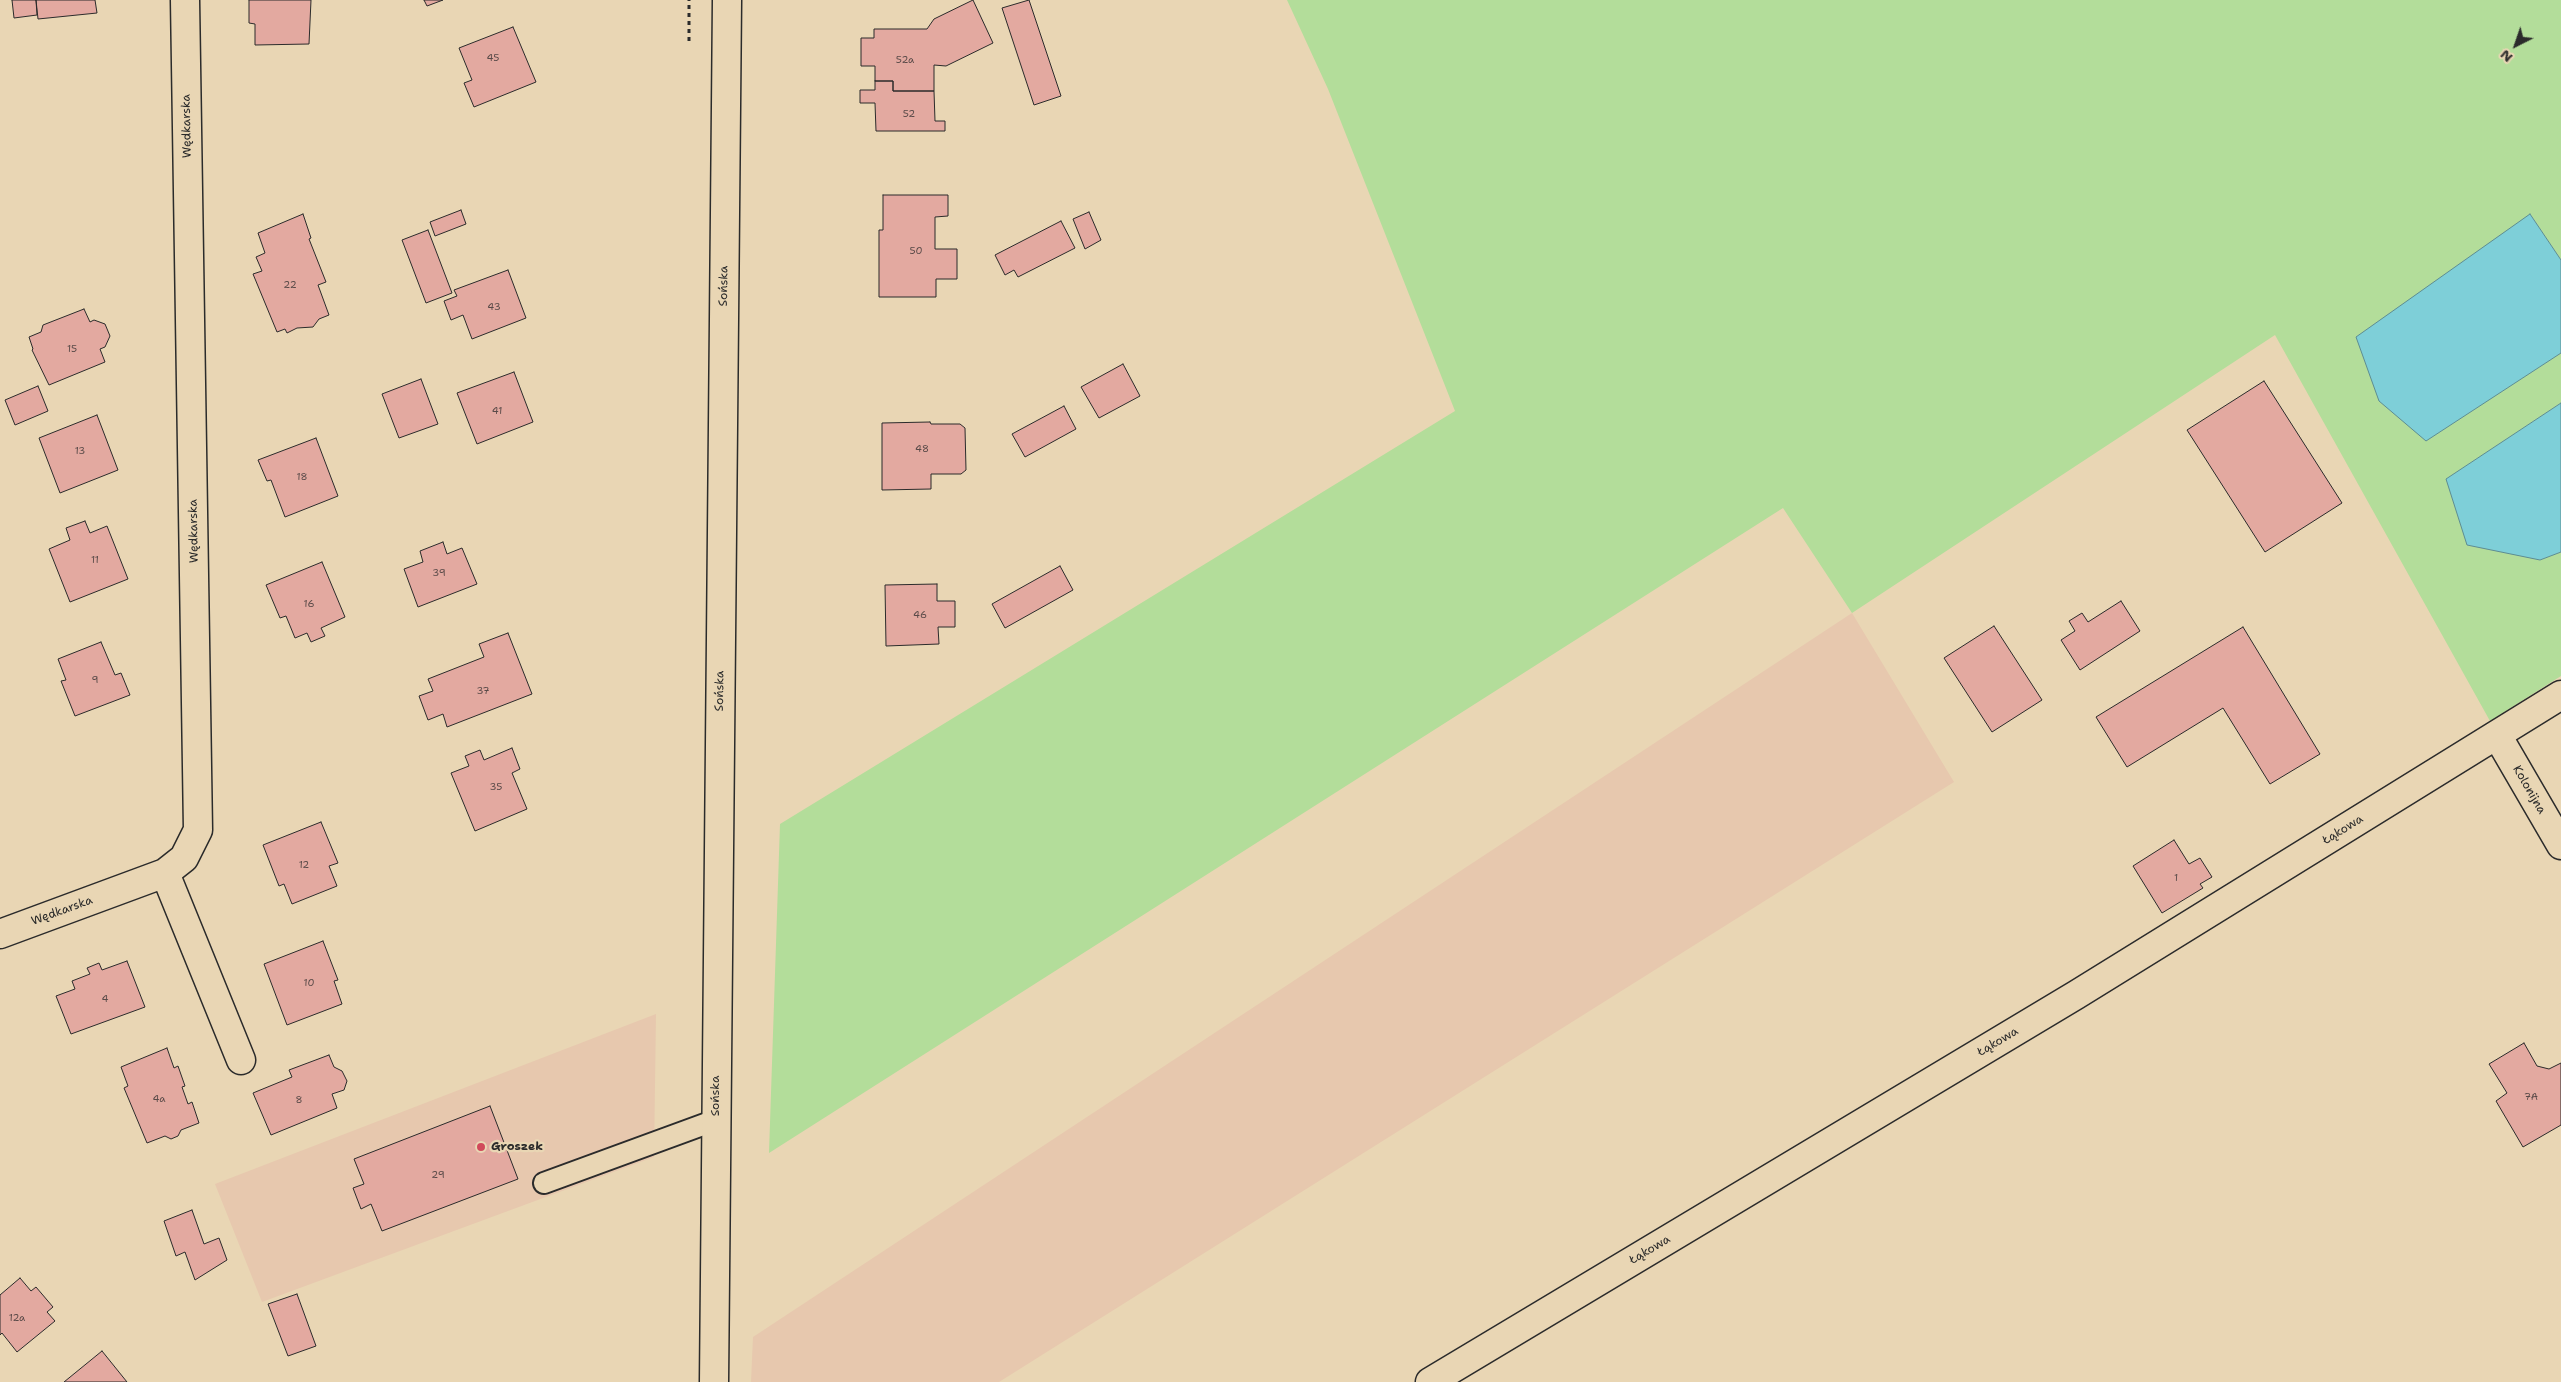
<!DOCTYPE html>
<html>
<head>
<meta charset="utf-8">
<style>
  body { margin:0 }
  #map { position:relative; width:2561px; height:1382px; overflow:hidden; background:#e9d6b4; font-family:"Shantell Sans",sans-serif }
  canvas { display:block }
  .north { position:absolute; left:2491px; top:20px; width:50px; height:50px; -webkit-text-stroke:4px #e9d6b4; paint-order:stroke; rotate:221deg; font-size:14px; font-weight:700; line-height:20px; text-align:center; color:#2b2b2b }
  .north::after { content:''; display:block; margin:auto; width:18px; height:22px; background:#2b2b2b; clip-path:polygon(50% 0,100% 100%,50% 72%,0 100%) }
</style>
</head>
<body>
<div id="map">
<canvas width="2561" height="1382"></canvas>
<div class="north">N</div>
</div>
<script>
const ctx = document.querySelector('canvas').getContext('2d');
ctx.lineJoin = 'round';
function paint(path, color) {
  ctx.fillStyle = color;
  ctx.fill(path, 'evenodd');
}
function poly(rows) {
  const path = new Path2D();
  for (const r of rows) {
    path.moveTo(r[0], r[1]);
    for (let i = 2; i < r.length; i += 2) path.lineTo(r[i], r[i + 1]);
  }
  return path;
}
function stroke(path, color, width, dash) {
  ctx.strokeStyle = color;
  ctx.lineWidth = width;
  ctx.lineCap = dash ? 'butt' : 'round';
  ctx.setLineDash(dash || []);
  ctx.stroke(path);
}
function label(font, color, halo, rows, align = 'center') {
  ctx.font = font + ' "Shantell Sans",sans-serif';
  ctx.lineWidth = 4.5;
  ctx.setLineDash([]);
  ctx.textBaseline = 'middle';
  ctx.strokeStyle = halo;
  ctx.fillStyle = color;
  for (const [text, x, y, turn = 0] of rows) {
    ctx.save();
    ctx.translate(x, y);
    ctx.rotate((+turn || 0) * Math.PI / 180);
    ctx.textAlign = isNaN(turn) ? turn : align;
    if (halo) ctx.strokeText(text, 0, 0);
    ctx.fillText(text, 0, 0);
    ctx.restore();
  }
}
paint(poly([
  [1852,613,1954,782,999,1382,751,1382,753,1337],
  [656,1014,654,1157,262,1302,215,1184]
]), '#e7c8ae');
paint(poly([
  [1287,0,2561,0,2561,260,2530,214,2425,441,2561,353,2561,403,2447,479,2540,560,2561,552,2561,676,2490,721,2275,335,1852,613,1783,508,769,1153,780,824,1455,411,1328,89]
]), '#b3dd9a');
const water = poly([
  [2530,214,2561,260,2561,353,2426,441,2379,401,2356,337,2530,214],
  [2561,403,2561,552,2540,560,2467,545,2446,479,2561,403]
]);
paint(water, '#7ecfd8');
stroke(water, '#5d8d93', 1);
const building = poly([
  [12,0,36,0,37,15,14,18,12,0],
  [36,0,95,0,97,13,38,19,36,0],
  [249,0,311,0,309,44,255,45,255,24,249,23,249,0],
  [424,0,443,0,427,6,424,0],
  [973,0,993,43,946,66,934,65,934,91,893,91,893,81,875,81,875,66,861,66,861,38,874,38,874,29,927,29,934,19,973,0],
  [1029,0,1061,96,1034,105,1002,8,1029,0],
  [513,27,536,82,474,107,464,83,472,80,459,48,513,27],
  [875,81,893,81,893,91,934,91,935,121,945,121,945,131,876,131,875,103,860,103,860,90,875,90,875,81],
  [883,195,948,195,948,216,935,217,935,249,957,249,957,279,936,279,936,297,879,297,879,230,883,230,883,195],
  [461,210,466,224,435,236,430,222,461,210],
  [1089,212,1101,240,1085,249,1073,219,1089,212],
  [303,214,311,238,309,239,326,282,318,285,329,315,319,319,313,327,297,328,287,333,285,329,277,332,253,274,262,271,256,257,265,253,258,233,303,214],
  [1061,221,1075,248,1018,277,1014,270,1005,275,995,255,1061,221],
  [428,230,452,293,426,303,402,240,428,230],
  [508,270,526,318,472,339,463,315,451,320,444,301,457,296,454,290,508,270],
  [84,309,90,322,94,320,105,324,110,336,105,347,100,349,105,362,49,385,32,350,33,349,29,337,41,332,43,325,84,309],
  [1123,364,1140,396,1099,418,1081,387,1123,364],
  [514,372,533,422,477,444,457,393,514,372],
  [421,379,438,424,399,438,382,394,421,379],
  [2264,381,2342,503,2265,552,2187,430,2264,381],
  [38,386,48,411,15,425,5,400,38,386],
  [1064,406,1076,429,1025,457,1012,434,1064,406],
  [97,415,118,470,60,493,39,438,97,415],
  [930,422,931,424,960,424,965,428,966,470,961,474,931,474,931,489,882,490,882,423,930,422],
  [316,438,338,496,285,517,271,480,267,481,258,460,316,438],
  [85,521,90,533,107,526,128,579,70,602,49,549,70,540,66,528,85,521],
  [443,542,447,554,462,548,477,584,418,607,404,569,423,562,420,551,443,542],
  [322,562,345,617,321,628,325,636,311,642,307,633,295,638,286,616,280,618,266,585,322,562],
  [1060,566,1073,590,1005,628,992,604,1060,566],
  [937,584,937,601,955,601,955,627,938,627,939,644,886,646,885,585,937,584],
  [2121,601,2140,631,2080,670,2061,640,2075,631,2069,621,2082,613,2088,622,2121,601],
  [1994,626,2042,700,1992,732,1944,658,1994,626],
  [2243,627,2320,754,2270,784,2223,708,2127,767,2096,717,2243,627],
  [508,633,532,694,447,727,443,714,428,720,419,696,433,691,428,679,484,657,479,644,508,633],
  [101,642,115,675,121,673,130,695,75,716,61,681,66,680,58,659,101,642],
  [512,748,520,769,512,773,527,809,475,831,451,773,469,766,465,756,480,750,484,760,512,748],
  [321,822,338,863,329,866,337,886,292,904,284,884,279,886,263,845,321,822],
  [2174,840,2189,864,2200,858,2212,877,2200,884,2203,888,2162,913,2133,866,2174,840],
  [323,941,338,980,334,981,342,1004,287,1025,264,964,323,941],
  [127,961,145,1007,71,1034,56,996,75,989,72,981,90,974,87,968,99,963,102,970,127,961],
  [2524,1043,2537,1066,2549,1069,2561,1063,2561,1125,2523,1147,2496,1101,2507,1093,2489,1064,2524,1043],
  [167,1048,174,1068,178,1066,185,1086,182,1087,188,1104,192,1102,199,1123,181,1130,178,1136,171,1139,165,1136,147,1143,124,1088,128,1086,121,1067,167,1048],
  [329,1055,334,1067,342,1071,347,1081,344,1090,332,1094,337,1108,271,1135,253,1093,292,1077,289,1070,329,1055],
  [490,1106,518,1179,382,1231,371,1204,361,1209,353,1188,364,1184,354,1159,490,1106],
  [192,1210,204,1244,219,1238,227,1260,195,1280,185,1252,176,1256,164,1221,192,1210],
  [20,1278,31,1291,36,1287,53,1307,47,1312,55,1321,17,1352,2,1333,0,1335,0,1295,20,1278],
  [297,1294,316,1346,288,1356,268,1304,297,1294],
  [102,1351,127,1382,64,1382,102,1351]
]);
paint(building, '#e3a9a0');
stroke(building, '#2b2b2b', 1);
const lane = poly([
  [544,1183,716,1120]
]);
const street = poly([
  [2497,735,2561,845],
  [165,873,241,1060],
  [0,934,165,873,184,858,198,830,185,0],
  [1430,1382,2076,995,2561,695]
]);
const secondary = poly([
  [714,1382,727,0]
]);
stroke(lane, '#2b2b2b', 24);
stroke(street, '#2b2b2b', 31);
stroke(secondary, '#2b2b2b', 31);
stroke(poly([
  [689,41,689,0]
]), '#2b2b2b', 3, [4, 4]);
stroke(lane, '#e9d6b4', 20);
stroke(street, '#e9d6b4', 28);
stroke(secondary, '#e9d6b4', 28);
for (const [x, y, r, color] of [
  [481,1147,5,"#d1495b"]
]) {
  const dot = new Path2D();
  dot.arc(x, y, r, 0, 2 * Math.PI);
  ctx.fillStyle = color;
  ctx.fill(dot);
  stroke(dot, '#e9d6b4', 2);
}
label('10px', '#594a48', null, [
  ["45",493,58],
  ["52a",905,60],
  ["52",909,114],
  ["50",916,251],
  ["22",290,285],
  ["43",494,307],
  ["15",72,349],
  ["41",497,411],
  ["48",922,449],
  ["13",80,451],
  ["18",302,477],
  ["11",95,560],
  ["39",439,573],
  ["16",309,604],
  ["46",920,615],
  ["9",95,680],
  ["37",483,691],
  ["35",496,787],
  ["12",304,865],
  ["1",2176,878],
  ["10",309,983],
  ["4",105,999],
  ["7A",2531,1097],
  ["4a",159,1099],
  ["8",299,1100],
  ["29",438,1175],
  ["12a",17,1318]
]);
label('12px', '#2b2b2b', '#e9d6b4', [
  ["Wędkarska",187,126,-91],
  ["Sońska",724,286,-89],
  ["Wędkarska",194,531,-91],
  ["Sońska",720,691,-89],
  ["Kolonijna",2529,790,60],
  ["Łąkowa",2343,830,-32],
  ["Wędkarska",62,911,-20],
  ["Łąkowa",1998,1042,-31],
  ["Sońska",716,1096,-90],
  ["Łąkowa",1650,1250,-31]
]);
label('bold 12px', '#2b2b2b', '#e9d6b4', [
  ["Groszek",491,1147]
], 'left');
</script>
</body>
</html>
